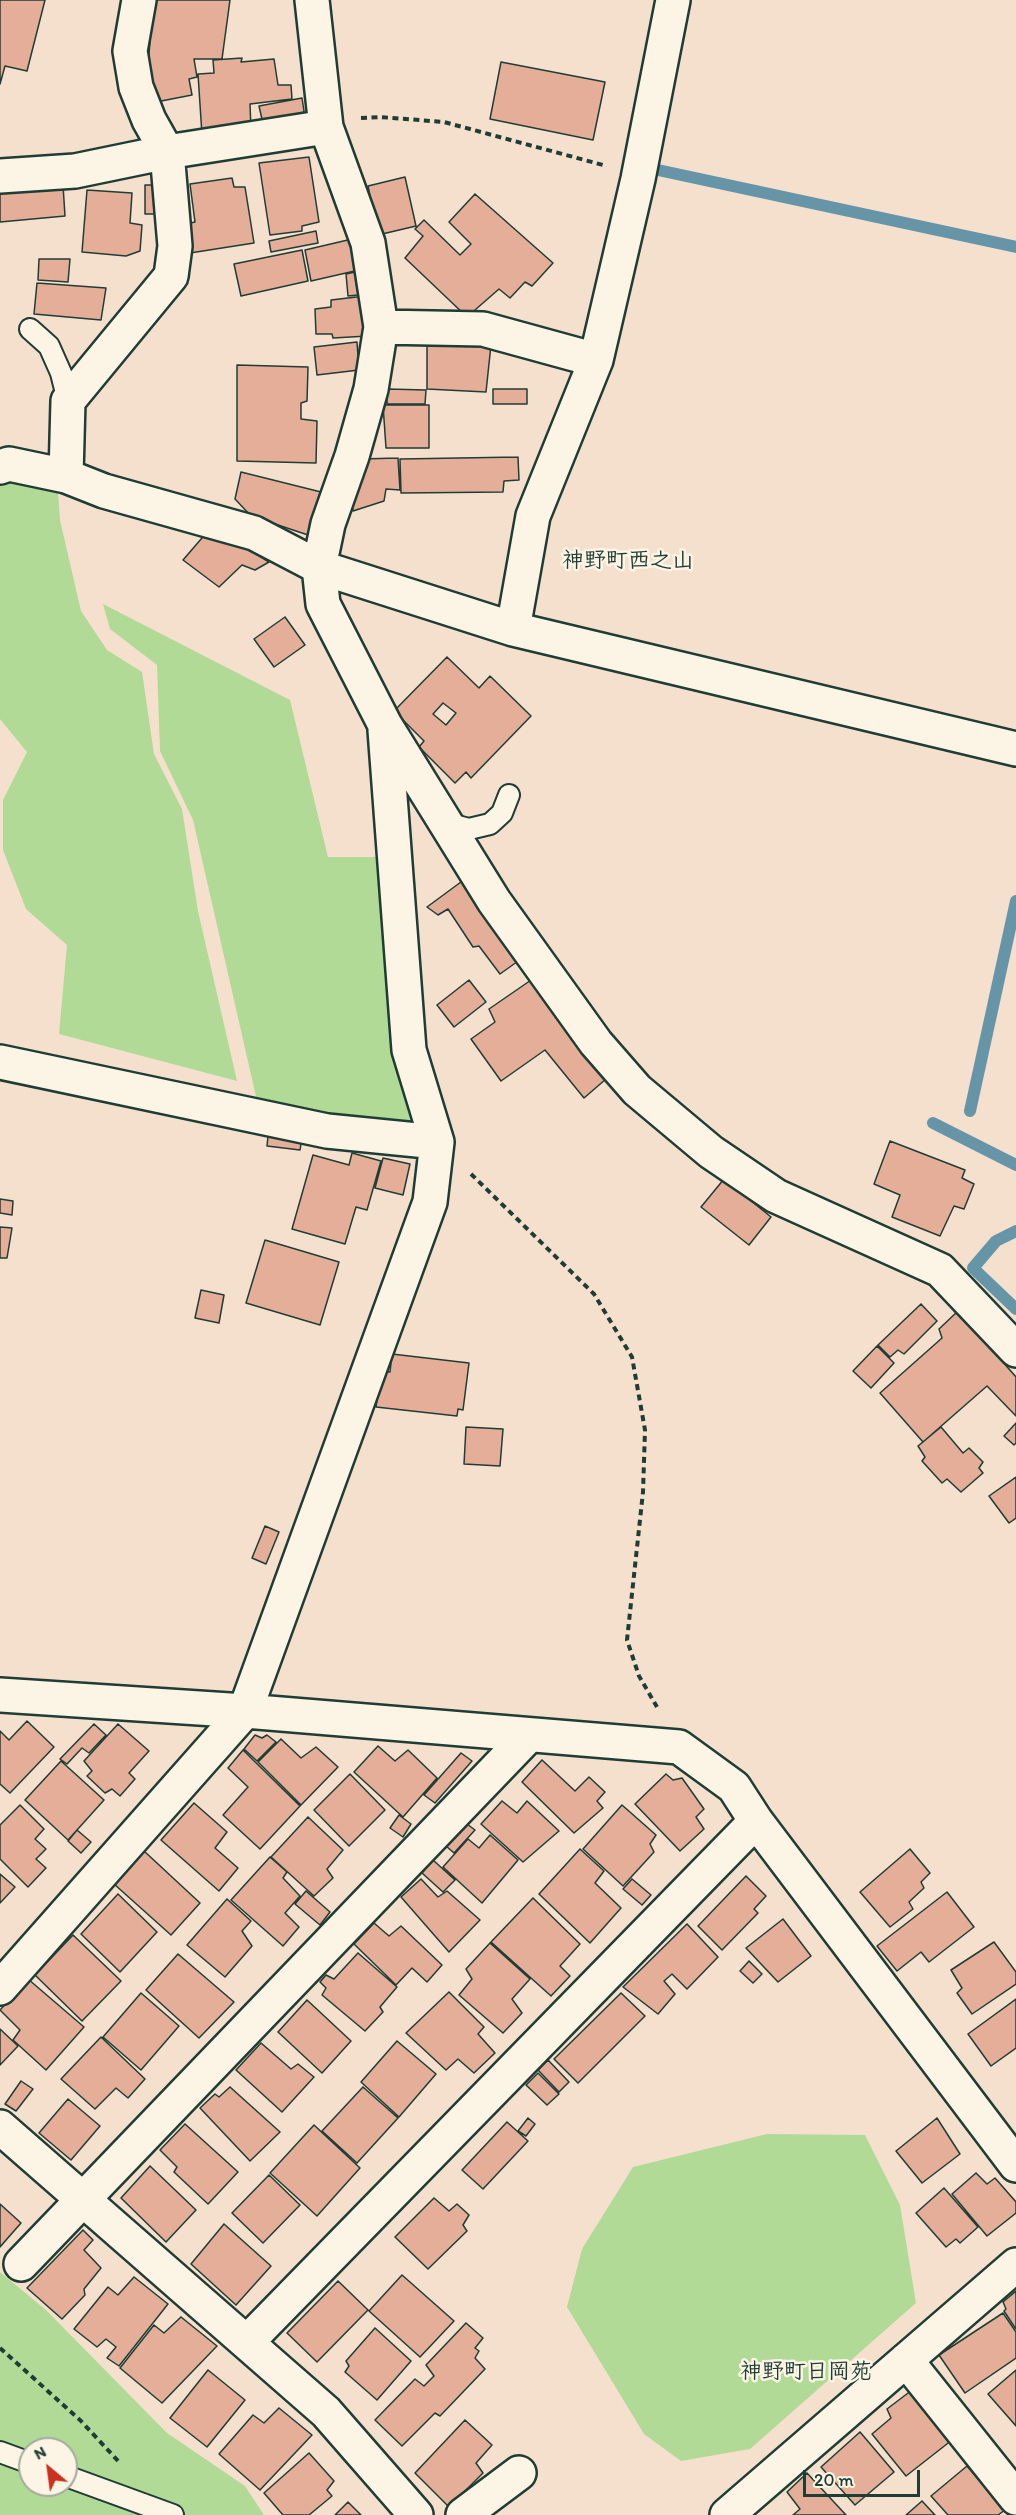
<!DOCTYPE html>
<html>
<head>
<meta charset="utf-8">
<style>
  body { margin:0 }
  #map { position:relative; width:1016px; height:2515px; overflow:hidden; background:#f5e0ce; font-family:Itim,sans-serif }
  canvas { display:block }
  .north { position:absolute; left:18px; top:2437px; width:60px; height:60px; box-sizing:border-box; background:#fcf5e5; border:2px solid #a4ab9e; border-radius:50%; rotate:331deg; font-size:16px; font-weight:700; line-height:24px; text-align:center; color:#1f3d34 }
  .north::after { content:''; display:block; margin:auto; width:21px; height:27px; background:#c8321e; clip-path:polygon(50% 0,100% 100%,50% 72%,0 100%) }
  .scale { position:absolute; left:803px; top:2470px; width:117px; height:27px; box-sizing:border-box; border:3px solid #1f3d34; border-top:0; padding-left:8px; font-size:18px; line-height:21px; white-space:nowrap; color:#1f3d34; -webkit-text-stroke:4px #fcf5e5; paint-order:stroke }
</style>
</head>
<body>
<div id="map">
<canvas width="1016" height="2515"></canvas>
<div class="north">N</div>
<div class="scale">20 m</div>
</div>
<script>
const ctx = document.querySelector('canvas').getContext('2d');
ctx.lineJoin = 'round';
function paint(path, color) {
  ctx.fillStyle = color;
  ctx.fill(path, 'evenodd');
}
function poly(rows) {
  const path = new Path2D();
  for (const r of rows) {
    path.moveTo(r[0], r[1]);
    for (let i = 2; i < r.length; i += 2) path.lineTo(r[i], r[i + 1]);
  }
  return path;
}
function stroke(path, color, width, dash) {
  ctx.strokeStyle = color;
  ctx.lineWidth = width;
  ctx.lineCap = dash ? 'butt' : 'round';
  ctx.setLineDash(dash || []);
  ctx.stroke(path);
}
function label(font, color, halo, rows, align = 'center') {
  ctx.font = font + ' Itim,"Klee One",sans-serif';
  ctx.lineWidth = 5;
  ctx.setLineDash([]);
  ctx.textBaseline = 'middle';
  ctx.strokeStyle = halo;
  ctx.fillStyle = color;
  for (const [text, x, y, turn = 0] of rows) {
    ctx.save();
    ctx.translate(x, y);
    ctx.rotate((+turn || 0) * Math.PI / 180);
    ctx.textAlign = isNaN(turn) ? turn : align;
    if (halo) ctx.strokeText(text, 0, 0);
    ctx.fillText(text, 0, 0);
    ctx.restore();
  }
}
paint(poly([
  [4,448,56,463,60,520,81,611,107,650,142,672,154,754,182,809,198,911,237,1081,59,1034,67,945,26,909,3,850,3,800,27,752,0,719,0,449],
  [103,604,290,700,328,857,387,857,428,1133,257,1101,193,820,160,751,157,665,110,629],
  [767,2134,865,2135,900,2205,916,2303,750,2449,681,2461,644,2434,567,2307,582,2249,633,2167],
  [0,2272,46,2310,167,2433,245,2486,264,2515,0,2515],
  [30,2449,66,2449,66,2485,30,2485]
]), '#b1da97');
stroke(poly([
  [658,170,1016,247],
  [970,1111,1016,901],
  [933,1123,1016,1165],
  [1016,1231,996,1241,973,1268,1016,1309]
]), '#6595a7', 12);
const building = poly([
  [0,0,45,0,27,71,5,66,0,84,0,0],
  [153,0,230,0,222,59,194,59,197,77,189,79,192,95,156,102,148,68,153,0],
  [242,58,241,62,274,59,278,85,291,85,292,99,250,104,251,130,202,135,198,74,214,73,213,60,242,58],
  [501,62,605,82,593,140,490,119,501,62],
  [302,98,304,111,297,122,264,128,259,106,302,98],
  [309,157,319,222,302,226,302,231,270,235,259,163,309,157],
  [405,177,416,226,378,235,368,186,405,177],
  [232,178,234,187,245,187,254,243,190,253,186,224,195,222,190,184,232,178],
  [63,185,65,216,0,222,0,190,63,185],
  [145,185,161,185,160,214,145,214,145,185],
  [87,190,132,193,130,223,142,225,140,251,126,256,82,252,87,190],
  [475,194,553,263,532,286,525,282,510,298,499,289,467,317,405,258,423,236,415,229,424,220,460,255,471,244,449,222,475,194],
  [316,231,318,243,271,252,269,241,316,231],
  [352,239,359,270,311,281,305,250,352,239],
  [302,250,308,281,241,296,234,264,302,250],
  [39,259,70,259,68,282,38,280,39,259],
  [355,272,358,295,348,296,346,274,355,272],
  [37,283,106,288,101,320,34,314,37,283],
  [365,296,368,336,333,338,332,334,316,334,315,309,331,307,331,300,365,296],
  [357,342,359,370,317,375,314,347,357,342],
  [427,345,491,345,486,392,427,389,427,345],
  [237,365,308,367,307,401,301,403,301,419,317,421,316,463,237,461,237,365],
  [387,389,426,390,425,404,387,404,387,389],
  [493,389,527,389,527,404,493,404,493,389],
  [383,405,429,405,429,448,386,448,383,405],
  [518,457,519,480,504,481,503,492,401,493,400,459,518,457],
  [398,458,400,490,386,489,384,501,353,511,350,485,361,459,398,458],
  [241,472,325,493,314,537,251,516,235,499,241,472],
  [208,531,237,542,269,562,255,570,242,565,219,587,183,560,208,531],
  [285,617,305,645,274,667,254,639,285,617],
  [447,657,479,688,490,676,531,716,471,778,466,772,455,783,419,747,424,741,394,711,447,657],
  [443,703,456,713,446,725,433,714,443,703],
  [465,879,521,959,500,974,479,946,473,947,448,909,438,915,427,907,465,879],
  [534,978,606,1079,584,1098,545,1050,501,1081,471,1039,495,1022,489,1009,534,978],
  [469,980,486,1002,454,1027,437,1005,469,980],
  [269,1127,303,1132,300,1150,267,1146,269,1127],
  [890,1141,965,1170,962,1178,974,1184,964,1209,954,1206,940,1236,892,1217,900,1195,874,1184,890,1141],
  [352,1153,381,1161,367,1210,356,1207,345,1244,292,1229,313,1155,349,1165,352,1153],
  [383,1158,410,1164,403,1195,375,1188,383,1158],
  [724,1179,771,1217,749,1245,701,1207,724,1179],
  [0,1199,13,1201,12,1215,0,1213,0,1199],
  [0,1227,12,1228,7,1258,0,1258,0,1227],
  [265,1240,339,1262,320,1325,246,1303,265,1240],
  [201,1290,224,1295,219,1323,195,1318,201,1290],
  [921,1304,937,1321,904,1354,898,1350,890,1357,878,1345,921,1304],
  [958,1311,1016,1377,1016,1416,987,1386,923,1442,880,1393,942,1338,939,1329,958,1311],
  [877,1346,894,1363,871,1388,853,1371,877,1346],
  [392,1354,469,1363,463,1410,458,1409,457,1416,376,1407,381,1371,390,1372,392,1354],
  [1016,1423,1016,1443,1014,1445,1004,1436,1016,1423],
  [466,1427,503,1429,500,1466,464,1464,466,1427],
  [941,1427,963,1453,969,1448,983,1462,979,1468,983,1473,961,1492,947,1479,942,1483,922,1461,925,1457,918,1446,941,1427],
  [1016,1477,1016,1518,1009,1523,989,1496,1016,1477],
  [265,1526,279,1532,266,1564,252,1558,265,1526],
  [27,1721,54,1747,10,1793,0,1784,0,1731,9,1740,27,1721],
  [94,1724,106,1735,89,1753,82,1748,67,1764,60,1759,94,1724],
  [118,1724,149,1751,129,1773,135,1779,120,1796,112,1789,105,1793,87,1776,92,1771,84,1761,118,1724],
  [255,1735,262,1738,267,1735,276,1742,257,1761,244,1749,255,1735],
  [281,1739,301,1758,316,1747,338,1767,301,1805,258,1762,281,1739],
  [378,1746,395,1761,408,1750,437,1778,403,1817,354,1772,378,1746],
  [243,1750,300,1806,260,1849,223,1815,248,1787,228,1768,243,1750],
  [461,1753,472,1761,435,1803,424,1795,461,1753],
  [542,1760,575,1791,589,1777,605,1792,597,1801,603,1808,574,1833,522,1782,542,1760],
  [61,1761,104,1800,68,1840,25,1800,61,1761],
  [350,1774,385,1810,349,1846,314,1810,350,1774],
  [666,1774,673,1780,682,1778,704,1809,696,1817,704,1829,680,1851,635,1804,666,1774],
  [502,1801,517,1813,527,1801,559,1831,523,1862,481,1824,502,1801],
  [194,1803,227,1832,215,1848,238,1868,219,1891,161,1840,194,1803],
  [20,1805,44,1829,35,1839,46,1849,36,1859,46,1868,28,1887,0,1859,0,1825,20,1805],
  [622,1805,656,1835,650,1844,654,1852,623,1886,583,1849,622,1805],
  [399,1815,411,1824,403,1837,390,1828,399,1815],
  [308,1817,343,1850,327,1869,333,1878,314,1896,271,1857,308,1817],
  [467,1824,475,1830,454,1853,446,1846,467,1824],
  [77,1830,91,1842,81,1853,68,1841,77,1830],
  [490,1835,518,1860,482,1903,443,1867,468,1839,479,1848,490,1835],
  [580,1849,604,1871,595,1883,621,1908,590,1943,539,1894,580,1849],
  [910,1849,930,1873,921,1882,924,1888,909,1902,913,1909,890,1927,860,1892,910,1849],
  [144,1851,200,1903,171,1935,114,1884,144,1851],
  [270,1857,287,1872,283,1878,300,1896,285,1913,299,1927,283,1946,231,1900,270,1857],
  [433,1860,455,1880,443,1892,422,1873,433,1860],
  [0,1874,15,1887,0,1903,0,1874],
  [746,1876,766,1896,754,1909,758,1913,722,1950,698,1926,746,1876],
  [421,1879,438,1897,447,1891,480,1920,449,1952,401,1897,421,1879],
  [632,1879,651,1895,642,1905,623,1889,632,1879],
  [306,1891,330,1912,320,1925,295,1904,306,1891],
  [947,1892,974,1927,929,1962,921,1952,897,1971,877,1946,947,1892],
  [118,1894,157,1932,120,1972,81,1934,118,1894],
  [533,1898,580,1944,560,1966,570,1976,551,1996,491,1942,533,1898],
  [227,1899,251,1921,242,1931,252,1946,225,1977,187,1945,227,1899],
  [783,1919,811,1956,778,1982,746,1948,783,1919],
  [374,1923,389,1936,401,1926,442,1965,427,1982,412,1968,396,1985,354,1944,374,1923],
  [687,1924,718,1957,687,1989,672,1974,664,1981,675,1994,658,2014,623,1987,687,1924],
  [73,1935,121,1981,82,2021,35,1975,73,1935],
  [994,1942,1016,1972,1016,1984,972,2014,957,1993,962,1988,951,1970,994,1942],
  [490,1943,530,1979,512,1999,522,2013,503,2033,459,1995,472,1979,466,1969,490,1943],
  [358,1953,397,1987,380,2007,383,2012,365,2031,322,1995,326,1988,320,1982,326,1975,334,1979,358,1953],
  [178,1954,234,2002,199,2038,146,1990,178,1954],
  [749,1961,762,1974,753,1983,740,1971,749,1961],
  [28,1979,84,2027,46,2070,13,2040,20,2030,0,2010,28,1979],
  [449,1992,484,2027,478,2034,495,2053,474,2073,458,2059,446,2070,406,2033,449,1992],
  [141,1993,179,2026,141,2070,103,2037,141,1993],
  [621,1993,645,2016,578,2083,554,2059,621,1993],
  [1016,1999,1016,2048,991,2066,968,2034,1016,1999],
  [307,2000,351,2041,322,2073,278,2032,307,2000],
  [0,2029,18,2046,0,2065,0,2029],
  [101,2037,145,2079,128,2098,116,2088,95,2109,61,2079,101,2037],
  [397,2041,436,2074,399,2117,361,2082,397,2041],
  [261,2043,291,2069,298,2064,314,2077,282,2112,236,2070,261,2043],
  [548,2060,569,2082,559,2092,538,2070,548,2060],
  [538,2073,559,2094,547,2105,526,2085,538,2073],
  [21,2081,33,2089,16,2111,5,2104,21,2081],
  [230,2087,280,2132,250,2161,200,2108,215,2094,219,2097,230,2087],
  [363,2087,398,2118,357,2163,322,2131,363,2087],
  [68,2099,100,2126,71,2160,39,2133,68,2099],
  [528,2118,535,2124,526,2136,518,2131,528,2118],
  [937,2118,960,2154,922,2183,896,2151,937,2118],
  [507,2122,528,2141,483,2189,462,2170,507,2122],
  [185,2124,238,2172,208,2204,174,2172,177,2167,160,2150,185,2124],
  [314,2125,360,2168,317,2216,270,2173,314,2125],
  [150,2166,196,2210,166,2242,121,2198,150,2166],
  [976,2173,987,2184,995,2178,1016,2202,1016,2213,987,2236,952,2194,976,2173],
  [269,2175,300,2205,263,2243,232,2213,269,2175],
  [944,2188,978,2227,960,2243,956,2239,946,2247,916,2213,944,2188],
  [434,2198,449,2211,457,2204,469,2215,463,2225,467,2231,428,2269,395,2237,434,2198],
  [0,2204,21,2223,0,2247,0,2204],
  [224,2224,271,2266,236,2305,191,2264,224,2224],
  [83,2230,93,2240,84,2250,101,2268,84,2289,85,2295,62,2319,27,2288,83,2230],
  [402,2275,454,2321,420,2357,369,2311,402,2275],
  [134,2277,168,2304,119,2366,107,2358,116,2347,106,2339,97,2347,74,2329,108,2287,118,2295,134,2277],
  [338,2281,368,2310,317,2362,287,2333,338,2281],
  [1016,2291,1016,2329,1004,2311,1006,2309,1003,2302,1016,2291],
  [1003,2313,1016,2332,1016,2358,965,2393,939,2355,1003,2313],
  [181,2317,217,2346,162,2403,120,2368,154,2325,164,2333,181,2317],
  [466,2323,483,2338,475,2348,479,2351,475,2358,485,2369,440,2416,435,2413,402,2446,375,2420,415,2379,424,2386,434,2376,426,2365,466,2323],
  [375,2328,411,2361,377,2400,345,2372,349,2366,346,2361,375,2328],
  [208,2370,245,2400,207,2447,170,2418,208,2370],
  [1016,2370,1016,2426,988,2394,1016,2370],
  [912,2390,952,2440,906,2476,872,2434,891,2418,887,2409,912,2390],
  [279,2408,312,2435,260,2490,219,2454,253,2415,264,2423,279,2408],
  [465,2420,492,2445,476,2463,483,2473,449,2507,415,2473,465,2420],
  [860,2432,894,2472,855,2505,821,2467,860,2432],
  [309,2453,334,2481,327,2490,332,2496,309,2515,283,2515,264,2493,309,2453],
  [967,2466,1005,2510,998,2515,948,2515,931,2496,967,2466],
  [807,2473,846,2515,793,2515,800,2509,787,2492,807,2473],
  [922,2501,935,2515,906,2515,922,2501],
  [348,2502,361,2515,335,2515,348,2502]
]);
paint(building, '#e4ae98');
stroke(building, '#1f3d34', 1.5);
const lane = poly([
  [30,329,49,346,61,373,68,401],
  [446,823,469,829,490,824,502,813,509,795],
  [0,2452,30,2463],
  [66,2476,173,2515]
]);
const street = poly([
  [312,0,326,127,368,243,381,327,371,389,352,456,328,524,319,567,323,604,385,725,494,901,596,1043,637,1090,711,1152,776,1196,940,1270,1016,1350],
  [0,176,75,171,167,152,326,127],
  [381,327,483,329,596,360],
  [0,467,9,464,66,476,104,491,254,533,319,567,513,629,1016,749],
  [66,476,68,401,171,276,175,246,167,152,149,120,136,87,130,51,139,0],
  [513,629,533,516,596,360,638,179,673,0],
  [0,1062,327,1131,437,1142],
  [0,1695,245,1711,679,1747,734,1787,756,1821,1016,2165],
  [0,1988,245,1711,430,1202,437,1142,409,1050,385,730],
  [0,2127,326,2412,416,2515],
  [21,2264,529,1735],
  [248,2341,756,1821],
  [906,2360,1016,2498],
  [463,2515,519,2473],
  [727,2515,1016,2265]
]);
stroke(lane, '#1f3d34', 24);
stroke(street, '#1f3d34', 38);
stroke(poly([
  [361,118,380,117,444,122,603,165],
  [471,1174,594,1294,632,1357,645,1430,643,1492,627,1640,639,1676,657,1707],
  [0,2348,80,2420,120,2463]
]), '#1f3d34', 4, [6, 4.5]);
stroke(lane, '#fcf5e5', 20);
stroke(street, '#fcf5e5', 33);
label('bold 22px', '#1f3d34', '#fcf5e5', [
  ["神野町西之山",628,561],
  ["神野町日岡苑",806,2372]
]);
</script>
</body>
</html>
